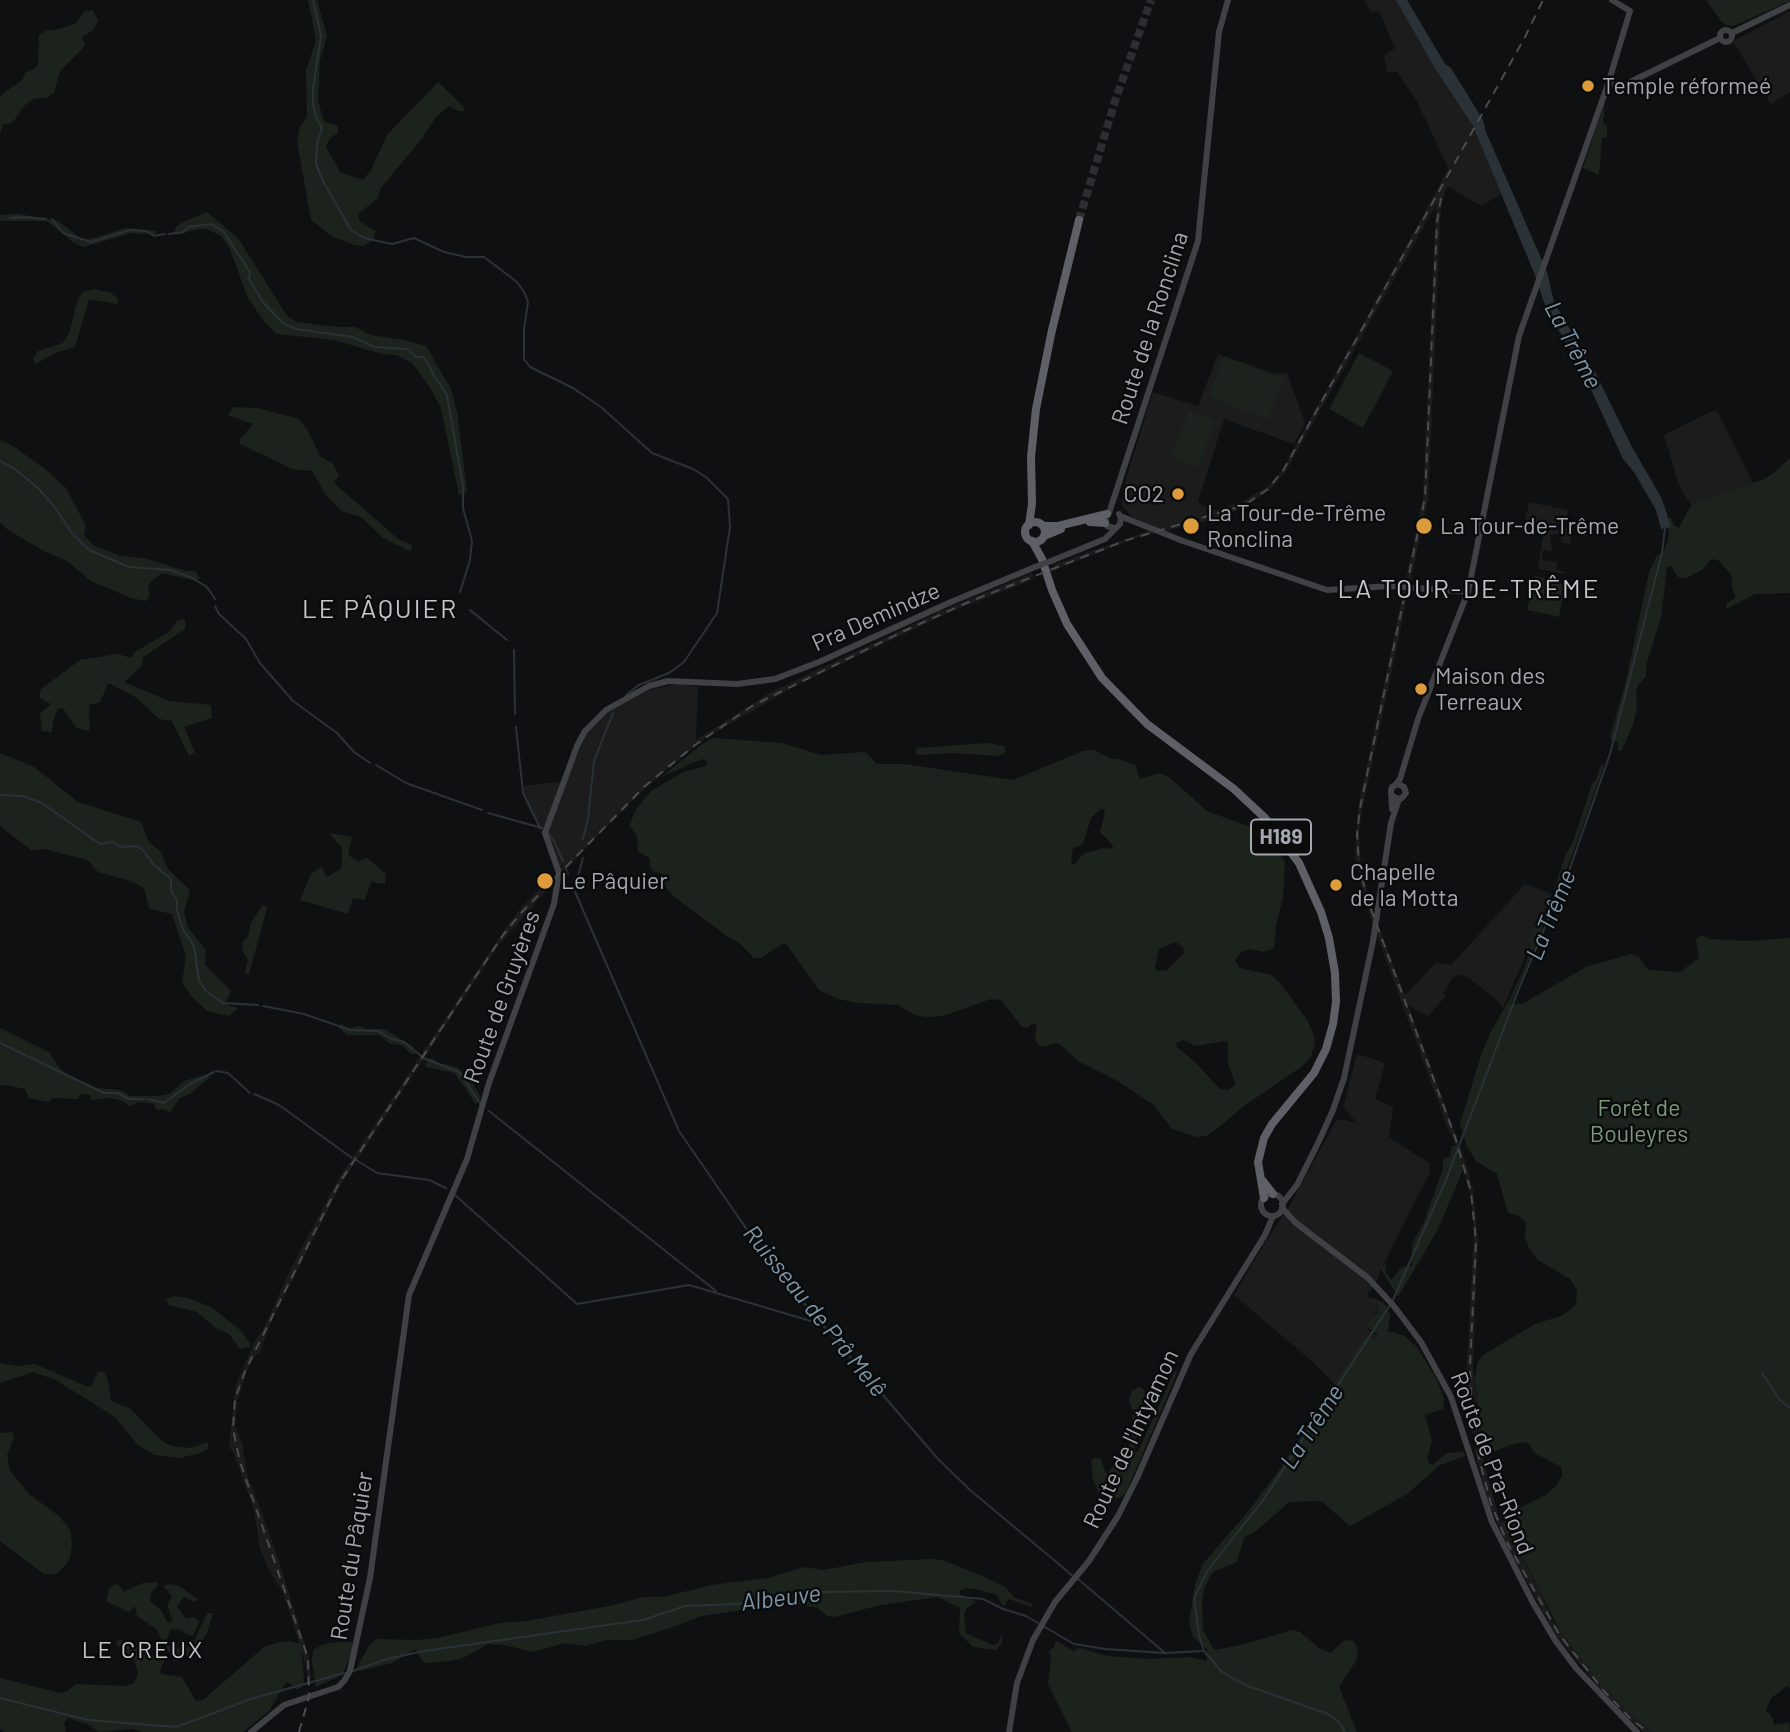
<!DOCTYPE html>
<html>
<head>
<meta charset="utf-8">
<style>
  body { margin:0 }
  canvas { display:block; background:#0f1011 }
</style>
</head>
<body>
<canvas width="1790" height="1732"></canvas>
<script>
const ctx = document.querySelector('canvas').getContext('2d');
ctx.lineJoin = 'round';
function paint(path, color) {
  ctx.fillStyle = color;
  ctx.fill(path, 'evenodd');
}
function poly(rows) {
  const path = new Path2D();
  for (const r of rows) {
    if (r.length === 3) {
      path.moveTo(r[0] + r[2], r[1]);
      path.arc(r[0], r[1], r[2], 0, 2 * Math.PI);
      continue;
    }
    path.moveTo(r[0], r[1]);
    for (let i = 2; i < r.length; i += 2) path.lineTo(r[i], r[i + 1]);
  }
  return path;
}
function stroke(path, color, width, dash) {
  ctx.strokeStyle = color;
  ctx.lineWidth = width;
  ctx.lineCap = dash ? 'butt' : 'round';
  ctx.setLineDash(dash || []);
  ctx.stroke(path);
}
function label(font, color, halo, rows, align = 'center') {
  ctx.font = font + ' Barlow,sans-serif';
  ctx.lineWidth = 5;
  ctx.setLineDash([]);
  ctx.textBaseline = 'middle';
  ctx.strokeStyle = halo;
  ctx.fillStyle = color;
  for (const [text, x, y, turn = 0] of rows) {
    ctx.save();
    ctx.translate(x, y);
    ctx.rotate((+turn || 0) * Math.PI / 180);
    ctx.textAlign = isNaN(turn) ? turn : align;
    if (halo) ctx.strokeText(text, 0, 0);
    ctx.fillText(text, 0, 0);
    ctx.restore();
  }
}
paint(poly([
  [1365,0,1396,0,1400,5,1436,70,1473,126,1501,194,1481,206,1447,186,1441,206,1428,500,1362,811,1359,831,1361,869,1372,909,1405,995,1436,963,1451,965,1525,884,1552,894,1503,1008,1494,998,1465,975,1460,975,1453,977,1443,993,1446,996,1428,1016,1408,1005,1463,1154,1473,1189,1478,1239,1473,1366,1480,1429,1484,1448,1486,1451,1482,1454,1499,1518,1537,1584,1552,1619,1570,1646,1600,1684,1651,1732,1643,1732,1617,1708,1556,1636,1504,1540,1489,1503,1477,1461,1468,1406,1467,1364,1474,1232,1471,1197,1455,1142,1448,1129,1375,930,1363,894,1355,857,1358,809,1423,497,1436,205,1286,471,1272,488,1241,509,1216,518,1184,528,1181,527,1139,537,1054,570,1053,565,1156,528,1132,517,1121,505,1126,479,1153,392,1198,406,1218,354,1276,374,1287,373,1305,423,1294,444,1224,419,1198,502,1213,511,1241,502,1267,487,1281,472,1437,190,1448,168,1417,101,1397,72,1387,72,1384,56,1395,48,1379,11,1371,13],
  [1790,11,1790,92,1771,104,1733,41],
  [1712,411,1717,411,1753,483,1691,505,1679,485,1664,435],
  [1529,502,1568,510,1565,528,1576,530,1573,531,1570,544,1562,543,1560,534,1550,535,1552,551,1543,550,1542,560,1557,562,1556,570,1566,572,1565,574,1538,569,1544,532,1523,531],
  [1032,573,1034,579,950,612,795,686,706,738,671,766,639,794,557,878,499,945,343,1181,270,1324,260,1353,255,1356,247,1371,237,1401,235,1426,242,1443,247,1474,274,1546,309,1657,311,1678,308,1680,304,1659,283,1592,270,1572,260,1549,254,1510,233,1451,229,1448,235,1387,254,1343,264,1328,291,1268,339,1178,507,926,525,903,561,868,543,837,521,786,566,781,588,730,608,712,645,691,678,684,698,687,696,740,771,692,941,611],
  [1357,1054,1385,1063,1375,1099,1393,1107,1389,1137,1429,1163,1430,1172,1381,1269,1378,1279,1367,1295,1380,1310,1369,1319,1367,1329,1378,1337,1375,1341,1363,1339,1335,1385,1313,1362,1234,1295,1267,1239,1287,1210,1336,1121,1342,1119,1358,1124,1343,1107]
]), '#1c1c1d');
paint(poly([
  [308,0,317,0,327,36,320,60,318,101,324,122,338,126,338,133,330,138,326,147,340,172,363,180,371,170,387,135,438,82,464,107,465,111,459,111,449,106,436,117,423,137,381,188,377,199,358,214,360,222,376,231,372,241,364,246,355,245,333,237,311,220,297,141,300,127,307,117,306,70,316,41],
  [1706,0,1790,0,1790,1,1733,26,1726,25,1720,20],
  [93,10,98,21,93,30,82,37,85,45,82,49,60,71,54,93,48,97,33,99,25,105,13,122,3,125,0,134,0,96,22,80,25,73,38,66,39,35,47,30,55,30,75,24,84,12],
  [1605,102,1603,124,1607,125,1607,138,1602,138,1599,175,1583,168],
  [207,212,238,238,287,316,297,322,336,327,355,327,371,335,404,340,426,346,451,389,457,412,467,490,464,495,459,495,441,408,429,386,412,363,397,355,382,354,334,340,277,334,265,323,248,298,229,247,221,236,207,229,198,229,177,235,174,229,181,223],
  [18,214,58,221,84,241,126,228,157,231,155,235,131,233,84,247,74,243,47,221,0,221,0,215],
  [94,289,111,293,118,299,117,304,89,299,75,347,58,352,35,364,33,359,38,351,63,343,70,331,75,308,82,292],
  [1359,353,1393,371,1363,428,1329,409],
  [1224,356,1283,379,1268,420,1208,396],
  [234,407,257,408,299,419,309,433,320,456,333,464,339,475,334,483,398,539,412,545,411,552,383,538,361,517,341,511,326,495,312,471,292,469,240,444,240,439,253,424,228,415],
  [1189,411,1215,421,1198,467,1171,457],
  [0,440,13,446,46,470,66,488,86,526,84,535,93,545,121,556,144,558,186,571,195,571,200,578,197,581,162,573,150,582,148,587,150,595,146,601,131,598,91,581,67,561,44,551,8,530,0,522],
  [1790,458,1790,593,1755,594,1726,609,1726,604,1736,597,1732,588,1732,576,1718,560,1711,559,1702,570,1686,578,1678,577,1671,566,1667,567,1661,618,1646,665,1646,676,1638,685,1636,692,1637,707,1634,722,1622,750,1618,751,1618,742,1611,740,1610,737,1626,681,1649,572,1656,557,1665,549,1668,539,1669,518,1671,518,1674,525,1679,528,1691,505,1762,480,1774,473],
  [1535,576,1558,581,1563,585,1564,590,1559,617,1527,610],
  [185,619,185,629,143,657,142,666,124,682,169,701,211,705,212,718,184,727,195,752,189,756,172,721,159,719,137,698,111,684,108,684,100,702,89,705,90,731,76,728,63,708,58,709,53,721,52,732,42,731,40,713,51,704,39,698,41,689,80,660,118,654,131,658,135,652,169,632,178,620],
  [713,738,782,743,821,755,864,752,867,753,877,764,904,764,1013,780,1083,751,1094,750,1111,759,1118,759,1135,765,1140,779,1160,773,1169,777,1207,811,1264,832,1270,838,1285,862,1283,897,1276,925,1274,948,1264,952,1249,949,1241,952,1235,960,1240,968,1271,975,1280,983,1307,1020,1313,1033,1315,1044,1310,1059,1301,1067,1244,1106,1214,1131,1206,1136,1197,1137,1172,1129,1154,1105,1116,1080,1078,1061,1060,1044,1056,1043,1043,1047,1039,1046,1035,1039,1037,1025,1033,1023,1027,1028,1022,1027,1001,1000,991,999,943,1016,926,1017,915,1015,898,1005,859,1003,838,999,819,990,786,944,782,944,761,958,754,958,738,942,727,936,673,896,663,884,666,876,653,871,650,866,650,858,638,852,637,836,629,825,637,808,651,791,683,772,706,766,707,761,702,759,661,777,705,742],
  [1101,809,1104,810,1105,813,1100,832,1111,843,1114,849,1104,848,1083,854,1074,865,1071,862,1073,848,1083,844,1091,818],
  [1176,942,1183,947,1184,953,1167,970,1157,971,1155,967,1159,949],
  [1183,1040,1196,1046,1225,1041,1228,1043,1228,1063,1235,1083,1233,1087,1228,1090,1220,1089,1194,1061,1177,1047,1176,1043],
  [987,743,1004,746,1006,752,998,756,956,753,918,755,915,752,918,748],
  [0,753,34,767,78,802,141,822,149,842,161,852,168,869,190,890,184,912,188,928,206,950,205,965,231,991,225,1003,230,1006,238,1008,229,1016,207,1011,192,997,182,982,186,956,172,914,149,909,144,888,131,881,98,872,88,860,44,849,31,850,0,826],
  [1603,763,1604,766,1570,861,1511,1004,1522,1004,1586,967,1631,954,1638,956,1648,970,1680,972,1699,958,1696,939,1701,935,1710,939,1747,941,1790,938,1790,1689,1787,1686,1771,1698,1766,1710,1773,1719,1774,1725,1789,1723,1790,1732,1651,1732,1620,1704,1600,1684,1561,1633,1526,1563,1502,1525,1503,1518,1506,1515,1547,1494,1556,1486,1562,1476,1561,1467,1536,1454,1529,1444,1523,1442,1510,1445,1494,1452,1485,1450,1482,1442,1475,1380,1477,1363,1483,1355,1535,1324,1561,1316,1573,1308,1576,1304,1577,1290,1570,1279,1538,1260,1530,1250,1525,1239,1526,1222,1519,1216,1508,1213,1497,1174,1476,1161,1467,1146,1460,1124,1481,1055,1492,1029,1511,997,1526,964,1530,950,1529,938,1545,918,1565,856,1573,842,1592,784,1597,778,1601,764],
  [329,833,352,837,348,855,358,861,367,858,386,874,385,884,371,882,365,900,353,898,348,914,300,900,311,874,321,867,327,877,342,868,342,848],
  [263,905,267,907,263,923,249,974,245,973,248,960,242,950,243,941,248,937,251,922],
  [341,1024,349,1028,360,1026,365,1029,384,1029,412,1046,417,1053,412,1055,402,1045,390,1044,379,1035,347,1035,338,1027],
  [0,1028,49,1052,60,1069,78,1082,98,1088,120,1090,130,1096,157,1096,169,1094,184,1081,205,1075,210,1077,190,1094,180,1098,170,1112,164,1109,157,1110,154,1104,139,1102,130,1106,120,1100,110,1098,91,1100,90,1095,80,1094,78,1099,53,1098,49,1102,29,1098,25,1089,6,1085,0,1086],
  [431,1058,439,1063,457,1067,473,1083,481,1098,476,1104,454,1073,426,1067,425,1063],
  [1457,1145,1463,1170,1437,1231,1398,1297,1381,1269,1387,1261,1385,1271,1391,1280,1402,1267,1412,1266,1412,1244,1423,1224,1438,1183,1443,1168,1443,1159,1450,1156,1452,1146],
  [174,1296,188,1298,211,1307,239,1329,250,1343,250,1347,240,1349,229,1334,216,1328,197,1312,169,1305,166,1300],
  [1372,1298,1384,1303,1390,1314,1388,1331,1403,1335,1416,1346,1437,1380,1444,1399,1443,1409,1425,1415,1432,1441,1427,1459,1429,1464,1432,1465,1447,1453,1464,1452,1465,1456,1440,1465,1407,1494,1350,1526,1321,1501,1289,1502,1256,1531,1244,1538,1237,1562,1215,1571,1211,1575,1204,1589,1202,1601,1203,1630,1214,1650,1245,1644,1292,1630,1300,1632,1319,1648,1330,1653,1345,1640,1354,1641,1358,1651,1357,1659,1339,1687,1357,1732,1072,1732,1048,1684,1051,1658,1049,1651,1054,1647,1056,1641,1074,1651,1079,1648,1107,1656,1150,1659,1189,1657,1207,1661,1207,1649,1193,1637,1189,1622,1195,1585,1202,1565,1247,1513,1280,1469,1363,1339,1367,1336,1373,1340,1377,1339,1377,1334,1366,1326,1369,1319,1379,1312,1378,1306,1370,1300],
  [0,1363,18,1366,35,1364,88,1387,92,1385,98,1372,104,1372,108,1380,111,1401,131,1409,163,1442,172,1446,191,1448,207,1442,209,1448,201,1453,179,1458,154,1455,137,1444,115,1417,56,1380,33,1372,0,1383],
  [1175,1370,1177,1372,1173,1383,1127,1490,1122,1497,1115,1499,1099,1494,1093,1480,1091,1460,1094,1458,1100,1458,1107,1475,1114,1464,1129,1450,1133,1412,1129,1400,1132,1391,1139,1387,1144,1390,1145,1394,1136,1434,1135,1451,1138,1452],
  [12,1432,14,1438,7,1455,10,1471,29,1494,59,1516,70,1530,72,1544,70,1557,67,1564,56,1574,44,1574,0,1541,0,1433],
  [933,1559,942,1560,981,1575,1005,1587,1015,1598,1033,1604,1032,1607,1009,1599,1003,1606,997,1595,980,1590,967,1588,960,1590,960,1594,976,1602,966,1609,964,1614,966,1633,992,1645,997,1644,1002,1634,1002,1642,997,1650,973,1647,959,1633,960,1608,937,1597,876,1606,835,1617,827,1616,816,1607,786,1604,701,1616,673,1627,632,1640,607,1640,585,1646,565,1643,533,1652,505,1645,488,1644,463,1658,450,1661,426,1663,421,1660,416,1649,392,1663,360,1671,356,1669,370,1644,376,1639,417,1640,437,1638,500,1623,527,1621,614,1605,644,1597,664,1597,711,1585,768,1578,804,1567,824,1570,866,1562],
  [157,1582,158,1585,151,1593,150,1601,160,1609,168,1623,173,1621,167,1606,172,1596,163,1586,170,1584,179,1586,198,1599,195,1602,184,1597,177,1606,186,1619,194,1617,199,1621,194,1634,191,1636,178,1629,170,1630,167,1640,174,1647,183,1650,193,1644,207,1613,213,1613,207,1633,192,1658,182,1655,178,1661,174,1661,156,1629,137,1616,135,1606,129,1612,106,1601,109,1589,115,1584,119,1585,124,1592,143,1583],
  [119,1639,132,1643,147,1656,161,1654,165,1659,160,1671,161,1674,182,1677,196,1701,203,1700,264,1647,280,1642,290,1641,301,1645,304,1681,302,1687,297,1690,288,1682,285,1684,269,1711,243,1732,142,1732,133,1729,99,1732,89,1725,68,1718,64,1723,66,1732,4,1732,0,1729,0,1678,61,1693,68,1691,75,1684,125,1686,134,1683,138,1675,137,1669,133,1658,116,1644],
  [347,1641,352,1643,353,1648,344,1671,340,1676,316,1687,312,1663,313,1650,324,1644]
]), '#1c231d');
paint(poly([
  [1396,0,1407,0,1445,64,1451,68,1483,120,1486,132,1547,272,1554,302,1596,374,1632,447,1662,499,1671,527,1661,529,1656,510,1634,472,1623,459,1583,372,1546,308,1535,275,1473,126,1436,70]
]), '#2a3238');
stroke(poly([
  [313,0,321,36,313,88,313,104,316,117,322,128,317,144,316,164,323,181,351,230,364,238,392,244,414,238,444,252,466,257,484,257,517,282,524,292,528,302,524,329,524,359,530,367,573,388,601,407,652,453,693,469,706,477,728,499,730,527,717,613,684,662,669,673,639,685,626,695],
  [10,218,25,217,46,219],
  [52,219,63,233,91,242,130,230,147,231,154,236,165,234],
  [169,234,183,232,188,227,211,224,223,231,250,272,249,279,263,302,284,324,296,329,353,337,375,347,408,349,416,357,423,357,429,365,433,374,447,395,463,486,463,508,472,541,470,560,460,592],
  [0,461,15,469,39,489,56,509,72,533,89,550,129,567,171,570,192,578,207,587,215,599],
  [215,606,219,614,246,639,260,663,293,701,337,733,354,752,370,763],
  [470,610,507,640],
  [514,650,515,714],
  [516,727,523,793,540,828],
  [376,765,406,783,482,810],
  [0,795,23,796,42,803,100,844,113,842,120,847,136,846,142,849,154,865,171,879,171,890,177,901,177,911,183,929,194,946,199,981,206,991,223,1003,258,1005],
  [488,813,542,828],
  [548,833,555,843,563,861],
  [583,839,588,819,594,761,613,713],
  [566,869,568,874],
  [573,887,679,1131,772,1266,938,1459,970,1490,1073,1576],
  [575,887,583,858],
  [263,1006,304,1014,350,1030,378,1031,392,1039,404,1042,421,1056],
  [0,1043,104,1093,118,1093,129,1099,144,1099],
  [423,1058,459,1072,480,1103],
  [216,1071,228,1073,250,1093],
  [254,1094,279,1105,352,1158],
  [148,1099,164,1103,190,1084,214,1072],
  [489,1111,716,1291],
  [356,1160,377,1173,429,1180,446,1188],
  [455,1195,577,1304,689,1285,821,1324],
  [1393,1300,1446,1180,1520,986,1570,868,1610,754,1662,553,1665,528],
  [1762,1373,1779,1399,1790,1408],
  [1078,1579,1165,1653],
  [1043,1626,1074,1644,1105,1649,1165,1653,1203,1651],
  [353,1671,387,1659,424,1651,643,1620,685,1606,737,1604,820,1592,894,1591,983,1599,1003,1609,1026,1616,1038,1623],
  [0,1698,88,1720,176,1727,251,1699,344,1673],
  [1345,1732,1340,1723,1328,1714,1245,1685,1222,1672,1204,1651,1199,1636,1194,1598,1208,1570,1264,1499,1390,1305]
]), '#2a3238', 2);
stroke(poly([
  [1079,220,1116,98,1151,0]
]), '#2c2e31', 8, [8, 4]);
stroke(poly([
  [1726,36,6],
  [1732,33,1790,5],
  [1608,84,1624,85,1720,38],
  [1109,513,1198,241,1219,32,1228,0],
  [1120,516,1183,541,1327,590,1390,586,1468,592],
  [1105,518,1107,526,1114,528],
  [1051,561,1105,539,1120,524,1121,518,1119,514],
  [1396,784,1400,779,1418,719,1468,592,1519,336,1608,84,1630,11,1612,0],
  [1392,809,1391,791,1392,787,1398,784,1404,787,1406,793,1402,798,1397,799,1392,795],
  [1272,1205,11],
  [1282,1204,1297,1185,1319,1141,1333,1110,1344,1078,1373,941,1391,823,1399,799],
  [1282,1208,1296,1223,1368,1278,1393,1305,1421,1342,1451,1397,1492,1522,1532,1601,1555,1640,1576,1668,1637,1732],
  [251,1732,284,1705,338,1687,344,1681,350,1671,370,1578,409,1295,467,1159,489,1083,554,904,559,873,545,833,577,746,585,731,606,710,649,686,668,681,737,684,775,679,819,662,951,602,1035,567],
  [1009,1732,1017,1683,1033,1640,1055,1602,1089,1561,1118,1516,1137,1478,1191,1354,1265,1235,1273,1216]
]), '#3f4145', 6);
stroke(poly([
  [1090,522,1105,523],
  [1035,532,10],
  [1029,525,1032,504,1031,457,1036,409,1052,330,1079,220],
  [1043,526,1058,526,1107,514],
  [1044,536,1061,529],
  [1032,541,1042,559,1052,590,1067,624,1102,678,1147,724,1234,789,1265,818,1299,863,1321,912,1329,938,1335,973,1336,1002,1333,1024,1326,1049,1314,1073,1272,1124,1264,1138,1258,1162,1264,1198],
  [1263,1181,1273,1194]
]), '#5d6066', 8);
stroke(poly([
  [1441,198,1437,222,1425,498,1360,808,1357,834,1359,866,1368,901,1455,1137,1471,1192,1476,1242,1470,1365,1471,1401,1477,1450,1491,1504,1508,1544,1559,1634,1604,1691,1631,1719,1648,1732],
  [299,1732,309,1697,308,1658,240,1462,233,1429,235,1399,246,1369,338,1185,503,935,522,912,645,786,695,745,752,706,904,631,971,601,1124,541,1235,508,1249,502,1268,489,1284,469,1525,37,1543,0]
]), '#4a4c50', 2, [9, 7]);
stroke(poly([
  [1035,567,1051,561]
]), '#3f4145', 6);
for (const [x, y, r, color] of [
  [1588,86,7,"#dd9c3b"],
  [1178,494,7,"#dd9c3b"],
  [1191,526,9,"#dd9c3b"],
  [1424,526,9,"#dd9c3b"],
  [1421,689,7,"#dd9c3b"],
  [545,881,9,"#dd9c3b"],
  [1336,885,7,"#dd9c3b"]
]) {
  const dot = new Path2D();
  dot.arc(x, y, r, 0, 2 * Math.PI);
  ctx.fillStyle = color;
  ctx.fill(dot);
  stroke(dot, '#0b0b0c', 2.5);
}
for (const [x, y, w] of [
  [1281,837,60]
]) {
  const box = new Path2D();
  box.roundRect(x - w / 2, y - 17.5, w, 35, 5);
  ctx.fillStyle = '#0b0b0c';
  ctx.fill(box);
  stroke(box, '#a2a7b0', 2);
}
label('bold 21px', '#a2a7b0', null, [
  ["H189",1281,837]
]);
label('23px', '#a2a7b0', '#0b0b0c', [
  ["Temple réformeé",1602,86],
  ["CO2",1164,494,"right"],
  ["La Tour-de-Trême",1207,513],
  ["Ronclina",1207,539],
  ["La Tour-de-Trême",1440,526],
  ["Maison des",1435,676],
  ["Terreaux",1435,702],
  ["Chapelle",1350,872],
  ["de la Motta",1350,898],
  ["Le Pâquier",561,881]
], 'left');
label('23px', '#a2a7b0', '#0b0b0c', [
  ["Route de la Ronclina",1150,328,-72],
  ["Pra Demindze",876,617,-24],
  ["Route de Gruyères",502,997,-70],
  ["Route de l'Intyamon",1131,1439,-65],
  ["Route de Pra-Riond",1492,1463,69],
  ["Route du Pâquier",352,1556,-81]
]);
label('23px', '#7b997b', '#0b0b0c', [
  ["Forêt de",1639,1108],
  ["Bouleyres",1639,1134]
]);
label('italic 24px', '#7c96a8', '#0b0b0c', [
  ["La Trême",1573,345,62],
  ["La Trême",1551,915,-68],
  ["Ruisseau de Prâ Melê",815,1311,51],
  ["La Trême",1312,1427,-57],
  ["Albeuve",781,1598,-7]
]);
ctx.letterSpacing = '2px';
label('24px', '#c2c6cd', '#0b0b0c', [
  ["LE CREUX",143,1650]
]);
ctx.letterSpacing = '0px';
ctx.letterSpacing = '2px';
label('26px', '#c2c6cd', '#0b0b0c', [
  ["LA TOUR-DE-TRÊME",1469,589],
  ["LE PÂQUIER",380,609]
]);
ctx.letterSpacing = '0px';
</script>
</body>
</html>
